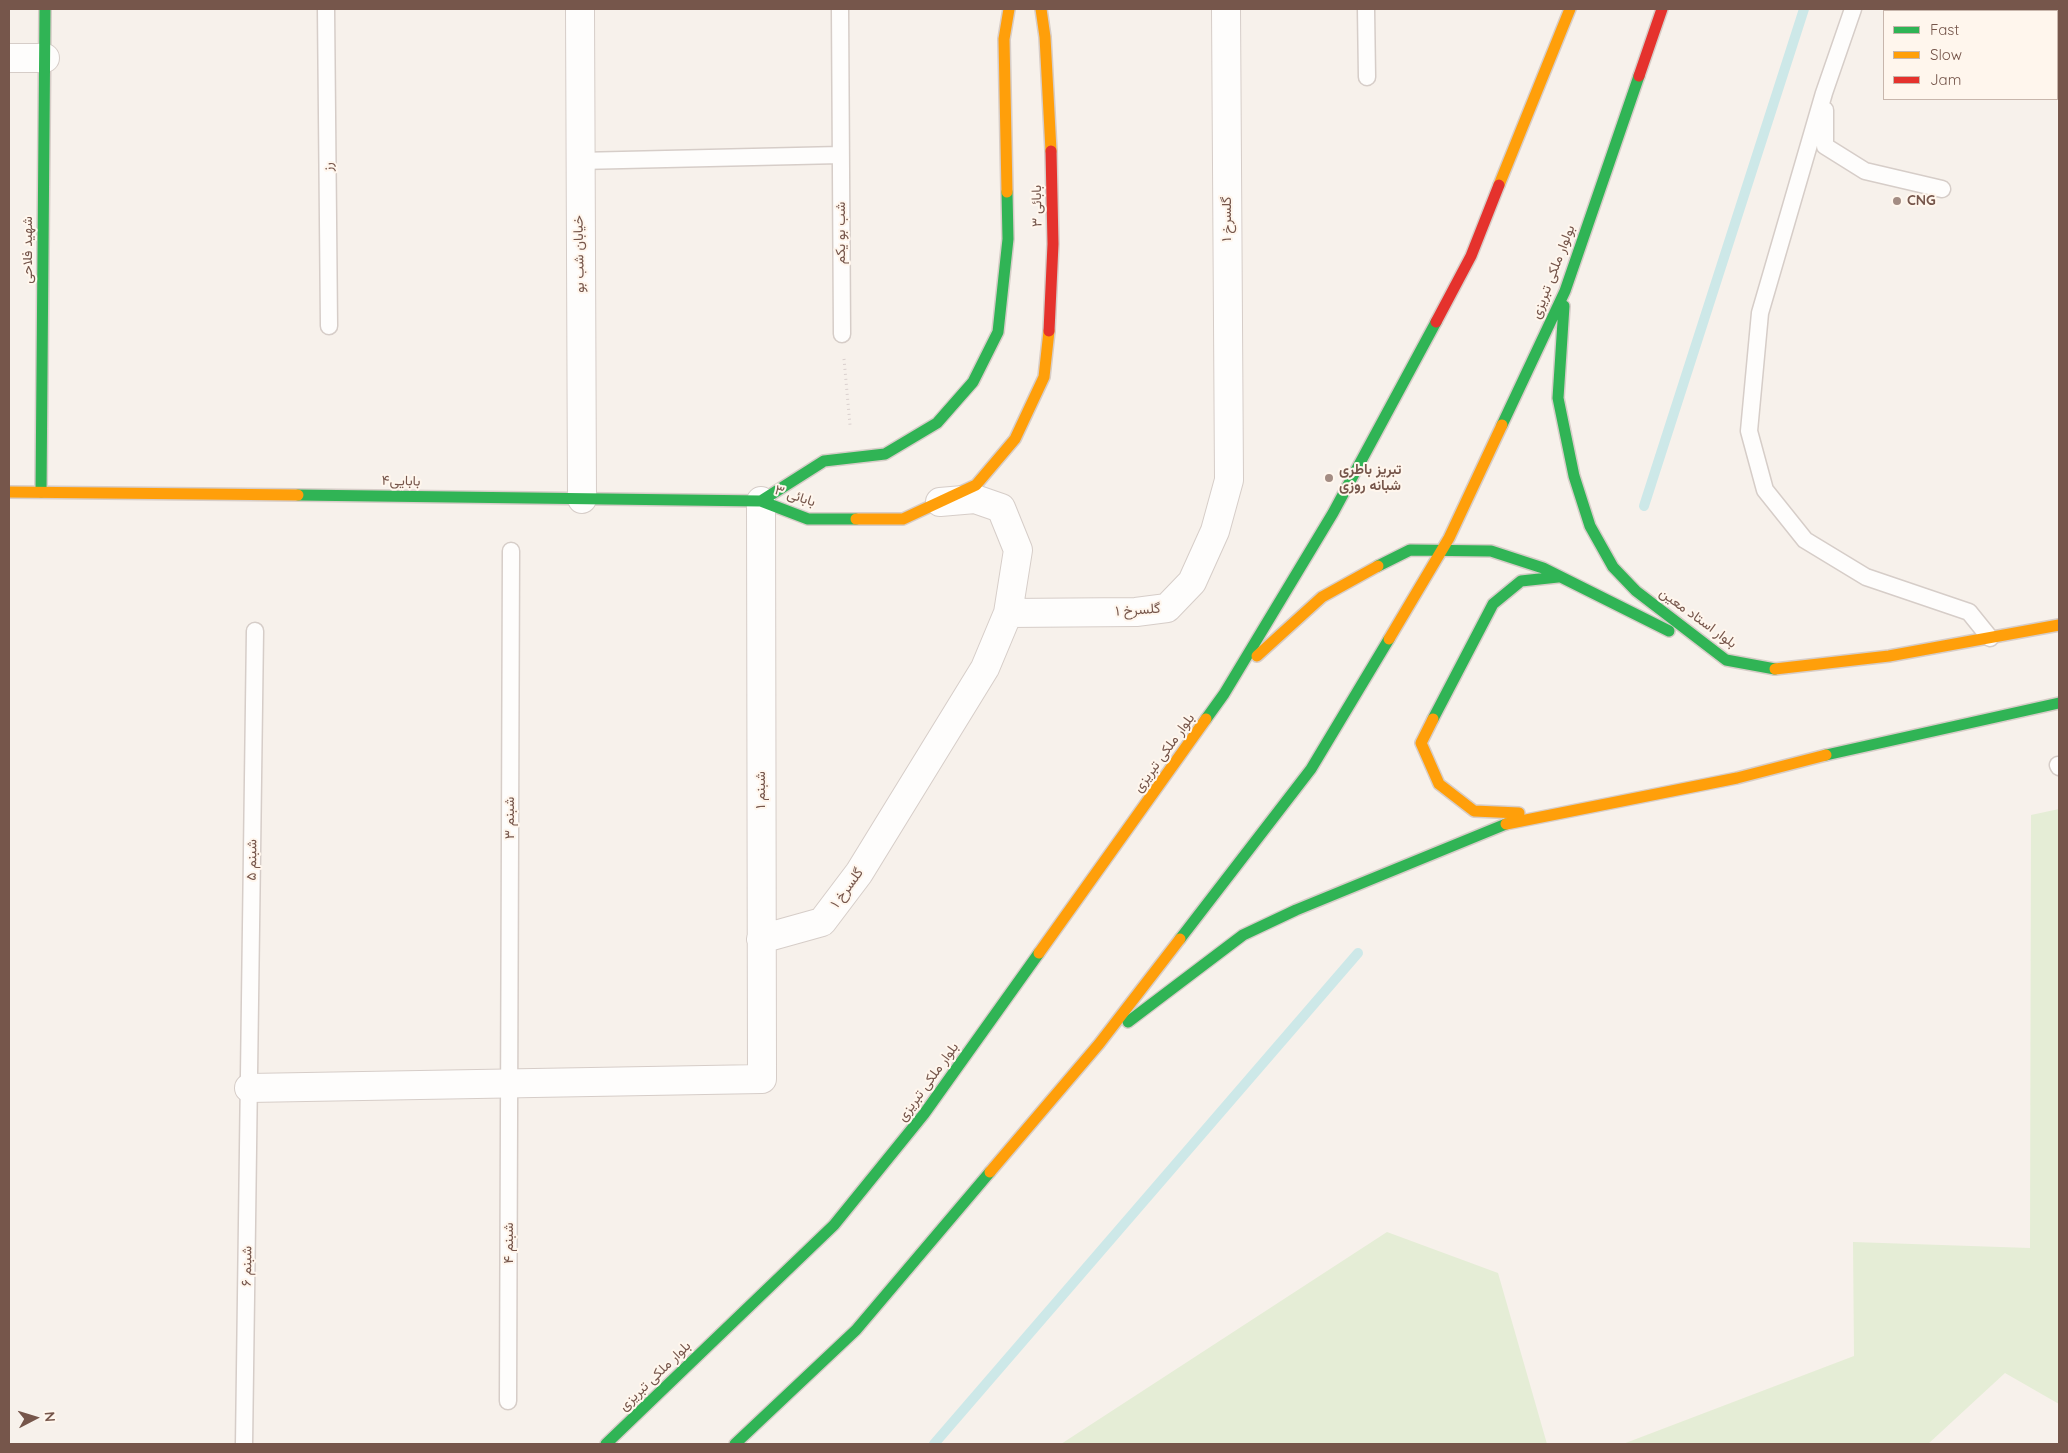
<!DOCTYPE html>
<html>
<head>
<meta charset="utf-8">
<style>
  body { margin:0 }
  #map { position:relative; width:2068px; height:1453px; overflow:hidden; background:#f7f1eb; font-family:Quicksand,sans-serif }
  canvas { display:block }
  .frame { position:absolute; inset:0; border:10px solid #76564b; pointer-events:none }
  .legend { position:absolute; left:1883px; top:10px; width:175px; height:90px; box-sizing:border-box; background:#fff6ed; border:1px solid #c8b6ac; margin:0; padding:6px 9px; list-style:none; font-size:15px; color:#76564b }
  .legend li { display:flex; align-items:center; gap:10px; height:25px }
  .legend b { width:25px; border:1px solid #c8b6ac }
  .north { position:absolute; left:10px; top:1393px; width:50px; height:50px; -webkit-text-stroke:4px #fff6ed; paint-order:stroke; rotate:85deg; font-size:14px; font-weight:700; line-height:20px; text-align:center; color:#76564b }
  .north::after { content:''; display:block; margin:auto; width:18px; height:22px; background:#76564b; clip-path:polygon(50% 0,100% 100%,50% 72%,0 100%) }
</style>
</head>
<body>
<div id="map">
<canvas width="2068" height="1453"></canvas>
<div class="frame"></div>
<ul class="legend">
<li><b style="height:6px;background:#30b455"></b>Fast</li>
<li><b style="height:6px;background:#ff9f0a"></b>Slow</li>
<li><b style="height:6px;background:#e5322d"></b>Jam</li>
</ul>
<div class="north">N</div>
</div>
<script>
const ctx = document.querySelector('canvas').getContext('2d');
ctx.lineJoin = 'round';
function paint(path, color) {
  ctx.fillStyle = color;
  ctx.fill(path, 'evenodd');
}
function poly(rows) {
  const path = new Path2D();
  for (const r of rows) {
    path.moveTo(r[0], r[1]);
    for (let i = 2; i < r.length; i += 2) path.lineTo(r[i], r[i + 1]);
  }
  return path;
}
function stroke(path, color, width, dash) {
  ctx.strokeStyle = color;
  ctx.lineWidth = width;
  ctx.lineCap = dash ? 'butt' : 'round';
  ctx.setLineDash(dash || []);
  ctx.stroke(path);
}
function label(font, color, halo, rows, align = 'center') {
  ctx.font = font + ' Quicksand,Vazirmatn,sans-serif';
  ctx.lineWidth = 4;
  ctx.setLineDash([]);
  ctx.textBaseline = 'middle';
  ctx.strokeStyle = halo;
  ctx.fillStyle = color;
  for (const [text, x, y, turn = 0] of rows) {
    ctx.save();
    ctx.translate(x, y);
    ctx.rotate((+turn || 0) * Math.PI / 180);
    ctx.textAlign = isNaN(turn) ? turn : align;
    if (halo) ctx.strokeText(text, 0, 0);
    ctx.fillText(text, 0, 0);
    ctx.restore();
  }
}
paint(poly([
  [2059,809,2059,1404,2005,1373,1928,1444,1623,1444,1854,1356,1853,1242,2030,1248,2031,815],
  [1387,1232,1498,1273,1547,1444,1061,1444]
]), '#e5edd6');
stroke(poly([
  [1644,506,1804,9],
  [934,1444,1358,953]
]), '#cde8e8', 10);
const lane = poly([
  [326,9,329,326],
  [840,9,842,334],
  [1366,9,1367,77],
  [1853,9,1824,93,1760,313,1749,431,1765,490,1805,540,1866,577,1969,612,1990,638],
  [1825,110,1825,146,1865,171,1942,189],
  [579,161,840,155],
  [2058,765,2059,767],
  [508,1401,511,551],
  [244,1444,255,631]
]);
const street = poly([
  [580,9,582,499],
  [9,58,45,58],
  [940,502,975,499,1001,508,1018,550,1008,613],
  [761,939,822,922,859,873,985,668,1008,613,1136,612,1167,608,1192,582,1215,531,1229,480,1226,9],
  [249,1088,762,1079,761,501]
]);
const fast = poly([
  [1564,306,1558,398,1574,476,1590,526,1613,567,1636,591,1726,660,1775,669],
  [1502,425,1565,291,1639,76],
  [41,492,45,9],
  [298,495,761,501,808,519,856,519],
  [761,501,824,461,885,454,937,423,973,382,998,332,1008,239,1007,192],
  [1378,566,1410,550,1491,551,1543,568,1669,631],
  [1206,719,1224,694,1333,513,1436,322],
  [1433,719,1493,604,1521,581,1558,577],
  [1826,755,2059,703],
  [1180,939,1311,769,1389,639],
  [1128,1022,1243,935,1296,910,1506,824],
  [606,1444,834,1225,924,1114,1039,953],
  [735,1444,856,1330,990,1172]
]);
const slow = poly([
  [1041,9,1045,37,1051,151],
  [1499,185,1570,9],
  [1007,192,1004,39,1009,9],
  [9,492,298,495],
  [856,519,903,519,976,485,1015,439,1044,377,1049,331],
  [1389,639,1449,538,1502,425],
  [1257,656,1322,597,1378,566],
  [1775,669,1889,656,2059,625],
  [1433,719,1421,743,1439,784,1474,811,1519,813],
  [1506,824,1737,778,1826,755],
  [1039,953,1206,719],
  [990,1172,1099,1044,1180,939]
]);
const jam = poly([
  [1639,76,1662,9],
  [1436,322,1471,256,1499,185],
  [1049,331,1053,244,1051,151]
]);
stroke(lane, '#d6cdc8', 19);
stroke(street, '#d6cdc8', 30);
stroke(fast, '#d7cdc8', 14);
stroke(slow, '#d7cdc8', 14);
stroke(jam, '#d7cdc8', 14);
stroke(poly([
  [844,359,850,425]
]), '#dad0ce', 3, [1, 4]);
stroke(lane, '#fefdfc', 16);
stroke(street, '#fefdfc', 28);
stroke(fast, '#30b455', 11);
stroke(slow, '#ff9f0a', 11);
stroke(jam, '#e5322d', 11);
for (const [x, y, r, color] of [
  [1897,201,5,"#a38c83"],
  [1329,478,5,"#a38c83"]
]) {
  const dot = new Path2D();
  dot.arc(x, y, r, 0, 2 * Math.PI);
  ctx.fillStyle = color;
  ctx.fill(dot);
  stroke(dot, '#fff6ed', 2);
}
label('14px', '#76564b', '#fff6ed', [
  ["رز",328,167,-91],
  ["بابائی ۳",1037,206,-91],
  ["گلسرخ ۱",1227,219,-90],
  ["شب بو یکم",841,233,-90],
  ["شهید فلاحی",28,250,-90],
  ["خیابان شب بو",579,254,-91],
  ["بولوار ملکی تبریزی",1553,272,-69],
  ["بابایی۴",401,481,1],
  ["بابائی ۳",795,496,18],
  ["گلسرخ ۱",1138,610,-4],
  ["بلوار استاد معین",1698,618,36],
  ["بلوار ملکى تبریزى",1164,753,-54],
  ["شبنم ۱",761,790,-90],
  ["شبنم ۳",510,818,-90],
  ["شبنم ۵",252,860,-89],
  ["گلسرخ ۱",847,888,-54],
  ["بلوار ملکى تبریزى",928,1082,-54],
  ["شبنم ۴",509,1243,-90],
  ["شبنم ۶",247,1266,-89],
  ["بلوار ملکى تبریزى",655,1376,-44]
]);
label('bold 14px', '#76564b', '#fff6ed', [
  ["CNG",1907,201],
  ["تبریز باطری",1339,470],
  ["شبانه روزی",1339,486]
], 'left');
</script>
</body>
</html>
